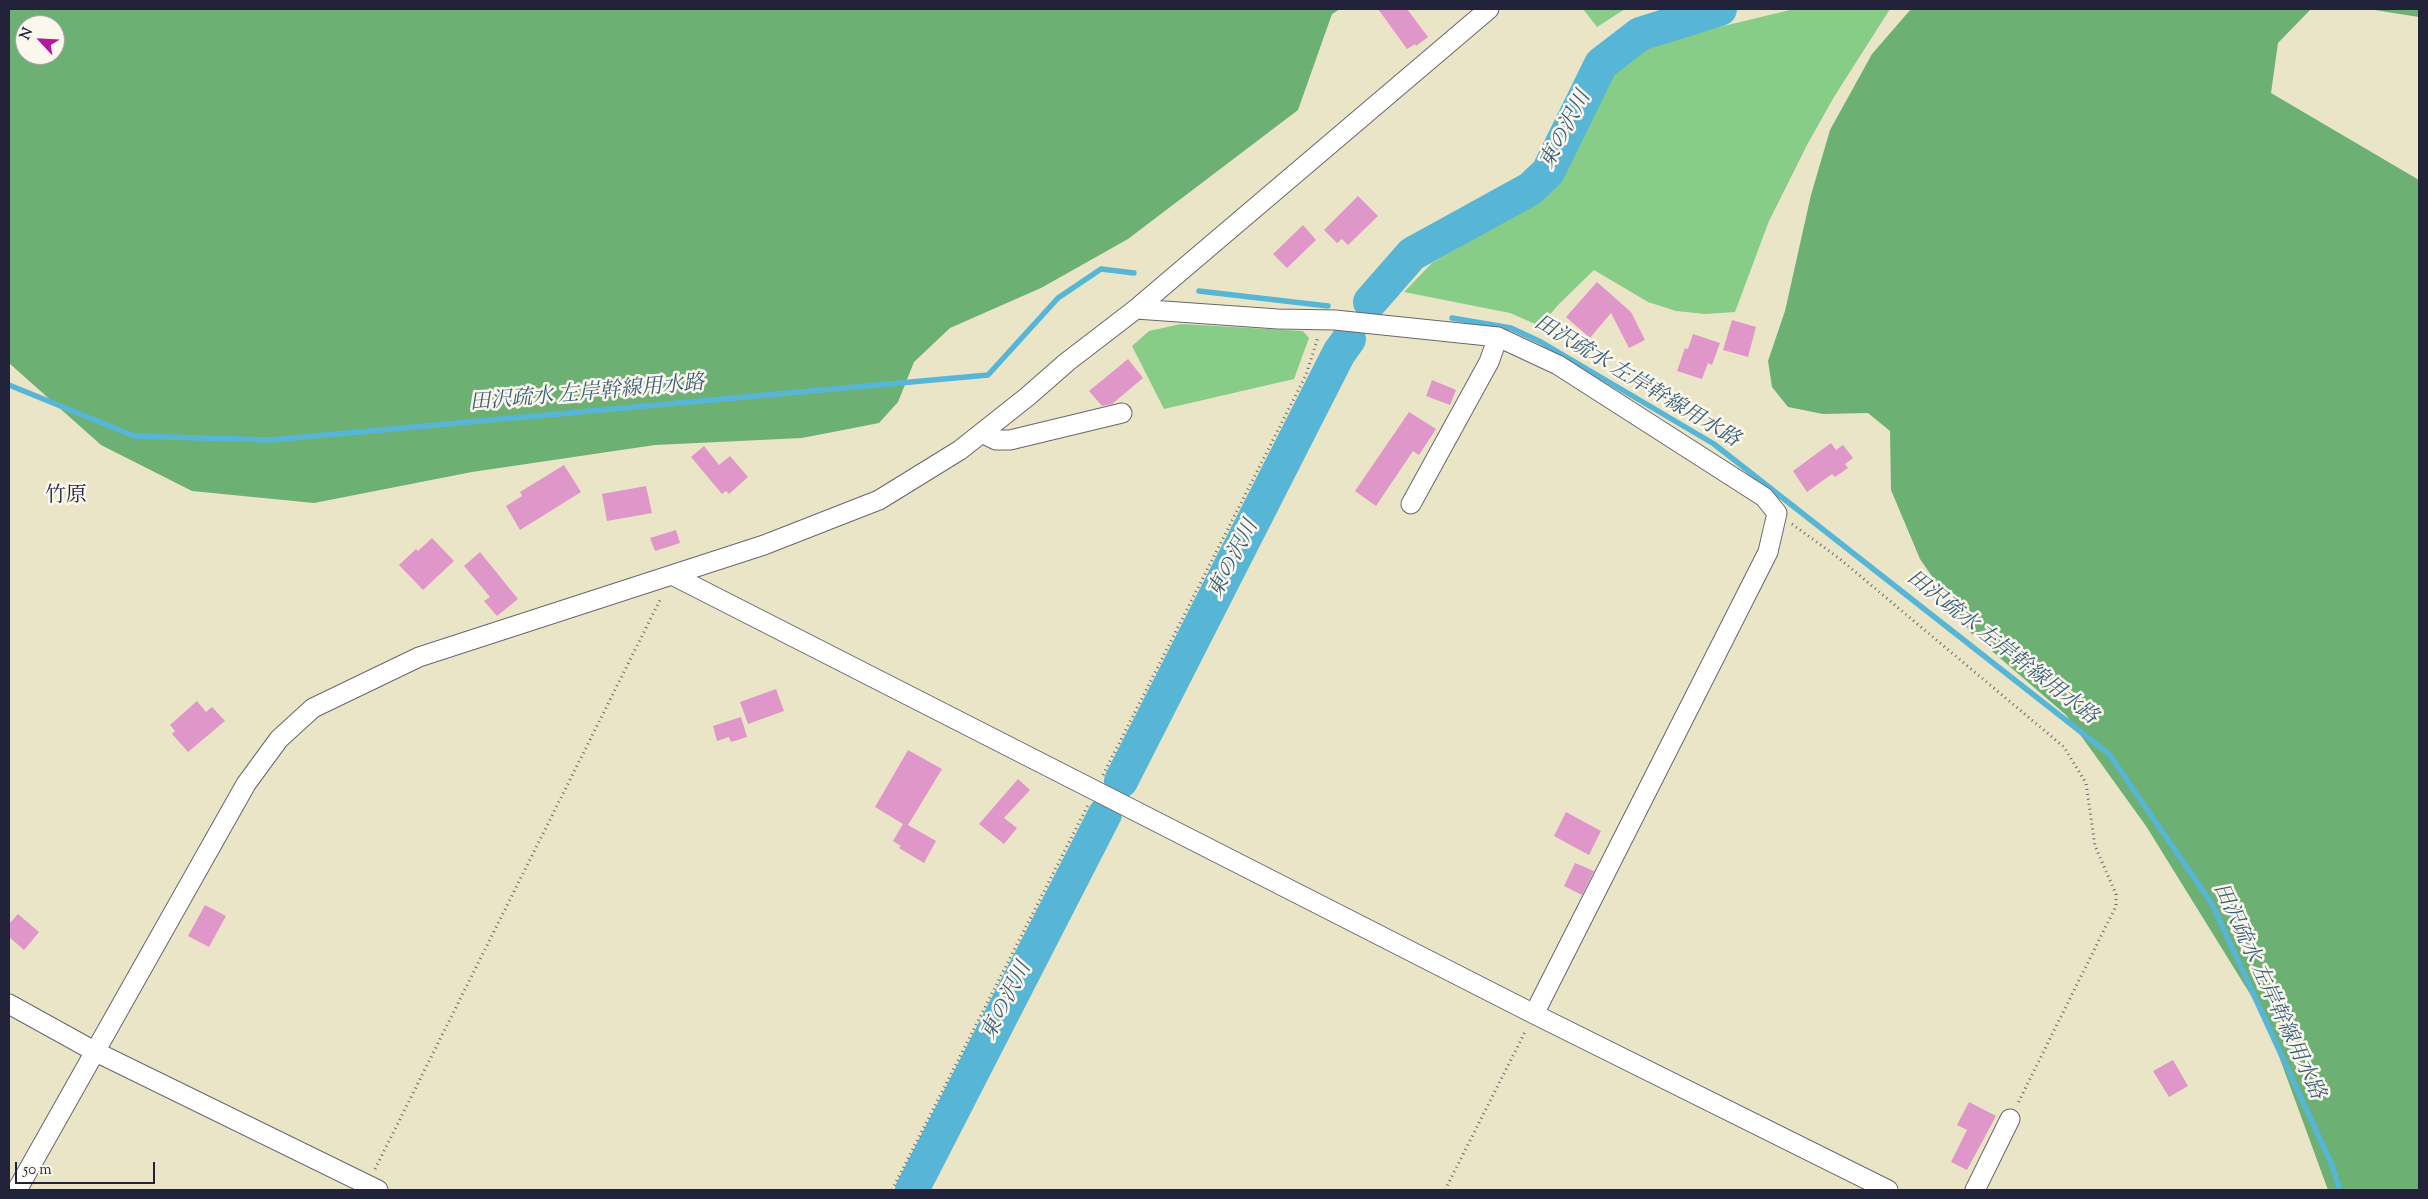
<!DOCTYPE html>
<html>
<head>
<meta charset="utf-8">
<style>
  body { margin:0 }
  #map { position:relative; width:2428px; height:1199px; overflow:hidden; background:#ebe5c7; font-family:"Sorts Mill Goudy",serif }
  canvas { display:block }
  .frame { position:absolute; inset:0; border:10px solid #22223b; pointer-events:none }
  .north { position:absolute; left:15px; top:15px; width:50px; height:50px; box-sizing:border-box; background:#fbf7ec; border:1px solid #a4a2a5; border-radius:50%; rotate:295deg; font-size:14px; font-weight:700; line-height:20px; text-align:center; color:#22223b }
  .north::after { content:''; display:block; margin:auto; width:18px; height:22px; background:#b5179e; clip-path:polygon(50% 0,100% 100%,50% 72%,0 100%) }
  .scale { position:absolute; left:15px; top:1162px; width:140px; height:22px; box-sizing:border-box; border:2px solid #22223b; border-top:0; padding-left:6px; font-size:15px; line-height:18px; white-space:nowrap; color:#22223b; -webkit-text-stroke:4px #fbf7ec; paint-order:stroke }
</style>
</head>
<body>
<div id="map">
<canvas width="2428" height="1199"></canvas>
<div class="frame"></div>
<div class="north">N</div>
<div class="scale">50 m</div>
</div>
<script>
const ctx = document.querySelector('canvas').getContext('2d');
ctx.lineJoin = 'round';
function paint(path, color) {
  ctx.fillStyle = color;
  ctx.fill(path, 'evenodd');
}
function poly(rows) {
  const path = new Path2D();
  for (const r of rows) {
    path.moveTo(r[0], r[1]);
    for (let i = 2; i < r.length; i += 2) path.lineTo(r[i], r[i + 1]);
  }
  return path;
}
function stroke(path, color, width, dash) {
  ctx.strokeStyle = color;
  ctx.lineWidth = width;
  ctx.lineCap = dash ? 'butt' : 'round';
  ctx.setLineDash(dash || []);
  ctx.stroke(path);
}
function label(font, color, halo, rows, align = 'center') {
  ctx.font = font + ' "Sorts Mill Goudy","Noto Serif JP",serif';
  ctx.lineWidth = 5;
  ctx.setLineDash([]);
  ctx.textBaseline = 'middle';
  ctx.strokeStyle = halo;
  ctx.fillStyle = color;
  for (const [text, x, y, turn = 0] of rows) {
    ctx.save();
    ctx.translate(x, y);
    ctx.rotate((+turn || 0) * Math.PI / 180);
    ctx.textAlign = isNaN(turn) ? turn : align;
    if (halo) ctx.strokeText(text, 0, 0);
    ctx.fillText(text, 0, 0);
    ctx.restore();
  }
}
paint(poly([
  [1583,9,1625,9,1597,27],
  [1794,9,1890,9,1834,97,1807,145,1769,221,1735,312,1705,314,1676,311,1648,302,1594,270,1559,304,1540,326,1510,313,1404,292,1432,263,1533,204,1547,192,1567,169,1600,93,1615,72,1636,53,1670,39],
  [1181,324,1303,331,1309,338,1294,379,1164,409,1132,346,1149,331]
]), '#87cd88');
paint(poly([
  [9,9,1340,9,1332,14,1298,110,1128,239,1041,288,950,328,914,362,898,402,879,423,802,438,655,445,472,472,314,503,192,491,101,445,9,363],
  [25,25,55,25,55,55,25,55],
  [1911,9,2311,9,2278,43,2271,93,2419,180,2419,1190,2328,1190,2265,1018,2146,826,2066,715,1971,633,1920,559,1891,490,1890,431,1868,413,1823,414,1788,407,1772,387,1768,361,1785,311,1811,195,1830,130,1872,54],
  [2368,9,2419,9,2419,17]
]), '#6db074');
stroke(poly([
  [1199,291,1328,306],
  [1452,318,1511,328,1541,342,1714,444,2109,754,2212,904,2331,1163,2340,1190],
  [9,385,134,436,271,440,988,375,1058,298,1101,269,1134,273]
]), '#57b6d5', 5.5);
stroke(poly([
  [1370,302,1412,254,1530,189,1548,172,1601,64,1640,34,1720,9],
  [1121,781,1339,353,1349,339],
  [912,1190,1105,814]
]), '#57b6d5', 34);
paint(poly([
  [1378,9,1407,9,1428,37,1416,46,1415,44,1407,49],
  [1358,196,1378,216,1348,245,1342,239,1337,243,1324,230],
  [1303,225,1316,240,1287,268,1273,254],
  [1597,282,1631,312,1645,340,1629,348,1611,313,1590,338,1566,317],
  [1732,320,1756,327,1748,357,1723,350],
  [1693,334,1720,343,1712,365,1708,363,1702,379,1677,371,1685,348,1688,349],
  [1128,359,1143,378,1112,404,1102,406,1089,391],
  [1432,380,1456,390,1450,405,1426,396],
  [1409,412,1436,429,1419,455,1413,451,1376,506,1355,491],
  [1831,443,1836,450,1843,445,1853,458,1845,464,1848,468,1835,477,1832,474,1807,492,1793,471],
  [704,446,719,465,730,456,748,477,729,494,726,491,722,494,691,457],
  [564,465,581,492,520,530,506,506,522,496,520,492],
  [646,486,652,513,607,521,602,494],
  [676,530,680,543,655,551,650,538],
  [432,538,454,561,423,590,399,565,416,549,418,551],
  [480,552,518,599,497,616,484,601,490,597,464,566],
  [776,689,784,711,748,724,740,702],
  [197,701,206,712,212,707,225,721,188,752,172,734,175,731,170,725],
  [741,717,747,737,731,742,729,737,717,741,713,726],
  [908,750,942,769,908,825,936,841,924,863,899,848,901,846,893,841,903,824,875,807],
  [1018,779,1030,790,1004,818,1017,828,1004,844,979,824],
  [1566,812,1601,831,1589,855,1554,836],
  [1575,863,1594,871,1582,895,1564,886],
  [205,905,226,916,209,947,188,936],
  [18,914,39,932,24,950,9,937,9,924],
  [2173,1060,2188,1086,2169,1097,2153,1071],
  [1969,1102,1996,1116,1967,1170,1951,1162,1967,1130,1957,1125]
]), '#df96c9');
const minor = poly([
  [1136,309,1278,319,1335,320,1498,337,1558,365,1764,497,1777,513,1768,552,1534,1014],
  [982,433,996,440,1010,440,1122,413],
  [1411,504,1489,362,1498,337],
  [672,575,1534,1014,1888,1190],
  [9,1004,94,1051,378,1190],
  [17,1190,246,784,279,739,313,708,419,657,764,545,879,500,960,450,1027,397,1067,362,1136,309,1489,9],
  [1975,1190,2010,1119]
]);
stroke(minor, '#68666c', 21);
stroke(poly([
  [1792,524,1840,559,2064,747,2086,783,2095,846,2116,894,2116,906,2017,1105],
  [1103,775,1306,375,1318,337],
  [375,1169,661,598],
  [892,1190,1088,805],
  [1445,1190,1526,1030]
]), '#68666c', 3, [1, 4]);
stroke(minor, '#fff', 19);
label('italic 21px', '#375d79', '#fbf7ec', [
  ["東の沢川",1567,131,-62],
  ["田沢疏水 左岸幹線用水路",1636,383,31],
  ["田沢疏水 左岸幹線用水路",587,395,-5],
  ["東の沢川",1235,560,-63],
  ["田沢疏水 左岸幹線用水路",2001,649,38],
  ["田沢疏水 左岸幹線用水路",2267,992,65],
  ["東の沢川",1008,1002,-63]
]);
label('21px', '#22223b', '#fbf7ec', [
  ["竹原",66,497]
]);
</script>
</body>
</html>
